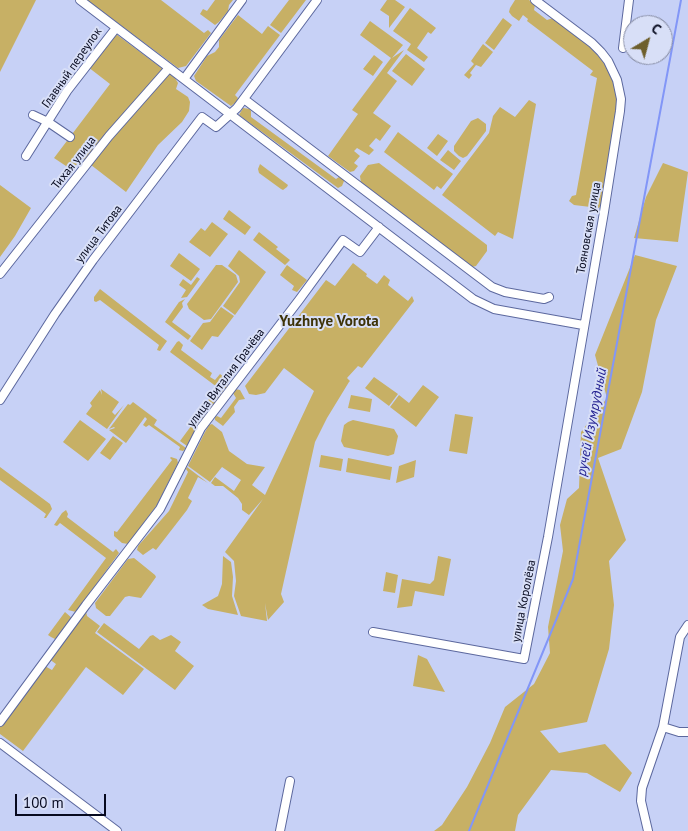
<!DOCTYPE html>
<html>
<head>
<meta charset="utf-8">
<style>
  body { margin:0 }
  #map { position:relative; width:688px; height:831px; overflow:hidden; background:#c7d1f6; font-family:"PT Sans",sans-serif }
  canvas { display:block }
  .north { position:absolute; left:623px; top:15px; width:50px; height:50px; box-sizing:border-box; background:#d8dff7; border:1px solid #848aa1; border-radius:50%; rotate:37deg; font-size:14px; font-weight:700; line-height:20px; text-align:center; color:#070a1f }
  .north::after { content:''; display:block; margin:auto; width:18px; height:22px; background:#6e5f2c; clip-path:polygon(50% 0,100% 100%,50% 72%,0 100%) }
  .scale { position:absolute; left:15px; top:794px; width:91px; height:22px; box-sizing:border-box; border:2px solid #070a1f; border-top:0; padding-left:6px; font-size:15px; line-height:18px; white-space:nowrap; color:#070a1f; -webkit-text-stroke:4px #d8dff7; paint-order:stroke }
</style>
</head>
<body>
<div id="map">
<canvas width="688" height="831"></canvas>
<div class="north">С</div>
<div class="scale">100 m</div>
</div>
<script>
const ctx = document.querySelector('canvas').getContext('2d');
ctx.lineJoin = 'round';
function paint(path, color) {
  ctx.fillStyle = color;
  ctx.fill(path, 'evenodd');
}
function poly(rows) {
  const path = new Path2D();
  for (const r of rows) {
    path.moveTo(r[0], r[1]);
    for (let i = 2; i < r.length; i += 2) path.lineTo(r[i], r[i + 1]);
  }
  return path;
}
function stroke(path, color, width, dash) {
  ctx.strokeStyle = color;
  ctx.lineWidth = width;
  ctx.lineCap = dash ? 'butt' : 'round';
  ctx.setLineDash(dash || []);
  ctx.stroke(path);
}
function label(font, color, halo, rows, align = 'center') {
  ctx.font = font + ' "PT Sans",sans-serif';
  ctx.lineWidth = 4;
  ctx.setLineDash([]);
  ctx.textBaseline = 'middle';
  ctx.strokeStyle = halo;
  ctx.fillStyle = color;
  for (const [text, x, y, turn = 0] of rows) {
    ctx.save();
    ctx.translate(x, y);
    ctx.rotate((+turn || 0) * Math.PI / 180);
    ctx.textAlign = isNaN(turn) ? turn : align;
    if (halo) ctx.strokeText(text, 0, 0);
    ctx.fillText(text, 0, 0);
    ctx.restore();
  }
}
paint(poly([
  [0,0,36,0,0,72],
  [87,0,161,0,204,33,208,30,211,33,186,66,178,68],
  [215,0,233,0,229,5,228,11,219,22,215,25,200,14,203,9,207,11],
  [289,0,306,0,281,33,270,25],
  [387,0,395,0,405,7,389,28,389,16,380,10],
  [515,0,529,0,535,5,534,10,547,20,553,18,592,48,607,67,612,78,617,96,616,111,604,201,599,208,574,205,569,201,572,196,576,195,597,78,590,75,593,71,527,21,528,19,523,15,519,21,512,16,509,12,510,8],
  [410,8,436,28,431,34,428,32,417,48,428,57,424,62,407,50,411,44,393,31],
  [238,15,262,34,268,26,280,35,235,95,238,98,236,102,231,106,196,81,194,76,207,56,215,52,219,47,219,40],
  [503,18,512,25,494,50,485,43],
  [370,21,403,45,392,58,404,50,387,73,397,81,373,113,391,126,380,141,376,138,369,146,374,150,369,155,357,148,354,151,360,156,354,163,358,166,354,171,350,172,328,156,358,114,352,110,391,58,360,35],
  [116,34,175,78,178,83,176,89,188,97,190,102,189,111,182,122,158,145,126,192,82,158,72,170,54,158,110,84,88,67],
  [483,44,493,52,481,67,476,65,470,73,472,75,469,79,464,75,474,64,471,61],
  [406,54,425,69,412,86,392,71],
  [374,55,383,62,373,76,363,69],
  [529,100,536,104,513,239,498,232,495,236,442,195,489,133,493,116,500,107,515,117],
  [243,108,250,109,251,111,251,117,336,179,339,177,343,179,344,181,342,186,338,188,239,115],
  [478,118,486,124,486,131,467,156,463,158,459,156,454,151,454,146,471,121],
  [398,132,453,174,441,189,437,186,434,190,384,152],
  [438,134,448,141,437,156,427,148],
  [448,150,461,161,454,170,440,160],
  [379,163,487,245,487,251,476,266,472,267,361,183,360,176,368,165],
  [663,163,688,172,678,242,634,238,646,197],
  [260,164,288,185,287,187,283,190,281,189,259,173,258,169],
  [0,185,31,208,15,236,0,257],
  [229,210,251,227,245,235,223,219],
  [212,222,228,234,210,257,189,242,201,228,205,231],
  [259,232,278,247,276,249,290,260,285,265,253,240],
  [239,250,266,272,235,315,223,306,240,282,239,276,228,266],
  [179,253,200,269,191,281,170,266],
  [635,255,677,266,656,320,642,392,621,449,598,458,626,540,609,561,614,605,609,649,587,722,540,731,559,753,605,744,632,773,620,792,587,773,551,770,518,815,515,831,434,831,442,825,467,787,490,743,505,707,534,684,550,653,548,627,563,551,560,525,567,499,579,488,581,432,607,398,595,355],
  [353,263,367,274,366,276,377,284,384,275,390,280,388,285,408,301,412,296,414,301,362,368,358,366,347,378,350,381,349,382,327,418,315,442,281,594,284,602,268,620,265,603,267,621,241,616,234,596,236,581,234,561,225,552,263,499,249,515,242,510,242,504,238,498,223,486,215,486,211,483,215,477,234,491,241,480,222,467,210,482,188,466,205,432,209,425,212,424,222,432,229,451,247,464,265,467,252,485,265,495,314,391,284,368,265,393,256,395,249,394,245,386,326,280,335,286],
  [216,265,222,265,236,275,238,282,211,319,204,320,189,309,187,304],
  [287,265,307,280,297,292,292,290,294,286,280,275],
  [197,277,200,279,187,297,181,298,186,290,179,285,183,279,191,285],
  [100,289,167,341,160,351,157,350,159,345,100,300,96,302,94,301,94,297],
  [185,299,182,303,183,307,172,322,191,336,188,340,165,322,179,302],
  [221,307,234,316,218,337,212,336,202,350,190,341,203,323,210,322],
  [179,341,183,345,181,350,212,373,210,377,215,380,220,374,229,381,228,385,202,420,197,417,217,387,170,352,177,342],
  [374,377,398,394,389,406,365,388],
  [423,385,439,397,416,427,390,407,399,395,409,403],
  [101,389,119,402,112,412,115,415,124,405,107,429,86,414,92,406,90,403,100,390,102,395],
  [235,389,240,390,245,399,239,400,234,407,235,412,223,426,215,420,215,417,217,416,221,418,236,398,233,393],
  [351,395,372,399,370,412,348,408],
  [133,402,157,420,154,425,186,448,183,451,179,450,180,447,149,425,146,427,143,425,147,419,145,417,126,443,109,430,115,428,114,427,109,429,128,404,130,405],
  [455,414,473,417,467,454,449,451],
  [197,418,201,421,187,446,180,441],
  [80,420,106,439,88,461,63,442],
  [353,420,394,429,398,436,394,454,388,456,344,447,341,441,344,425,348,422],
  [113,436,123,443,110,460,100,453],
  [321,455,343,459,341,471,319,467],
  [171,457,177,459,178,463,157,505,128,544,122,543,114,536,114,531,117,532,172,460,170,458],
  [348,458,392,467,390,480,346,472],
  [416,460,414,477,396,483,399,466],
  [0,467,50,504,52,509,46,518,44,518,46,514,0,480],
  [187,467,208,483,198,477,188,498,192,501,187,510,156,550,153,548,143,555,137,550,138,546,169,511,188,472,186,469],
  [66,510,68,514,67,517,113,552,116,549,119,553,76,612,68,610,106,558,60,523,57,526,54,525,62,513],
  [223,556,231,562,233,577,232,596,238,615,208,609,202,605,218,596,222,584],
  [438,556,451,559,444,596,415,591,412,606,397,608,402,579,430,584,434,580],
  [134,558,155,575,156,577,141,598,129,596,125,597,110,616,106,616,96,608,95,603,128,559],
  [386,572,398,575,395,593,383,591],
  [86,611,87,616,100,626,95,633,144,669,123,695,86,667,23,751,0,734,0,722,43,665,52,670,56,664,49,659],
  [65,612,73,619,58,637,55,639,51,637,48,635],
  [104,623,139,649,150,636,153,635,160,640,171,635,181,642,175,651,194,666,175,690,97,632],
  [418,655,427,659,445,692,413,686]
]), '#c7b065');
stroke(poly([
  [469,831,573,579,681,0]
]), '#8296f7', 2);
const minor = poly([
  [80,0,473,299,494,309,583,325],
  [623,48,629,0],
  [184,79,242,0],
  [244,99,492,287,505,292,544,299,549,297],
  [33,115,48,122,70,137],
  [26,156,67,91,116,28],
  [0,274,109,136,169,68],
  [0,400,55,314,93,260,202,117,216,127,237,108,317,0],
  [373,632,524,659,548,537,604,212,620,111,621,99,617,80,608,61,601,52,592,43,535,0],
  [0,722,86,605,160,509,201,428,299,300,343,240,360,252,379,227],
  [663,727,679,732,688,732],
  [0,743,117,831],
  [280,831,290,781],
  [648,831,641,801,642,788,663,727,680,637,688,625]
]);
stroke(minor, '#5c689e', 10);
stroke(minor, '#fff', 8);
label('12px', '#070a1f', '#d8dff7', [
  ["Главный переулок",72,68,-55],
  ["Тихая улица",74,163,-52],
  ["Тояновская улица",589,228,-80],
  ["улица Титова",99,234,-53],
  ["улица Виталия Грачёва",226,378,-53],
  ["улица Королёва",524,601,-79]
]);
label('italic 14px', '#252392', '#d8dff7', [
  ["ручей Изумрудный",592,422,-79]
]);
label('bold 15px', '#3e3308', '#d8dff7', [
  ["Yuzhnye Vorota",329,322]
]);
</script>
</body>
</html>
